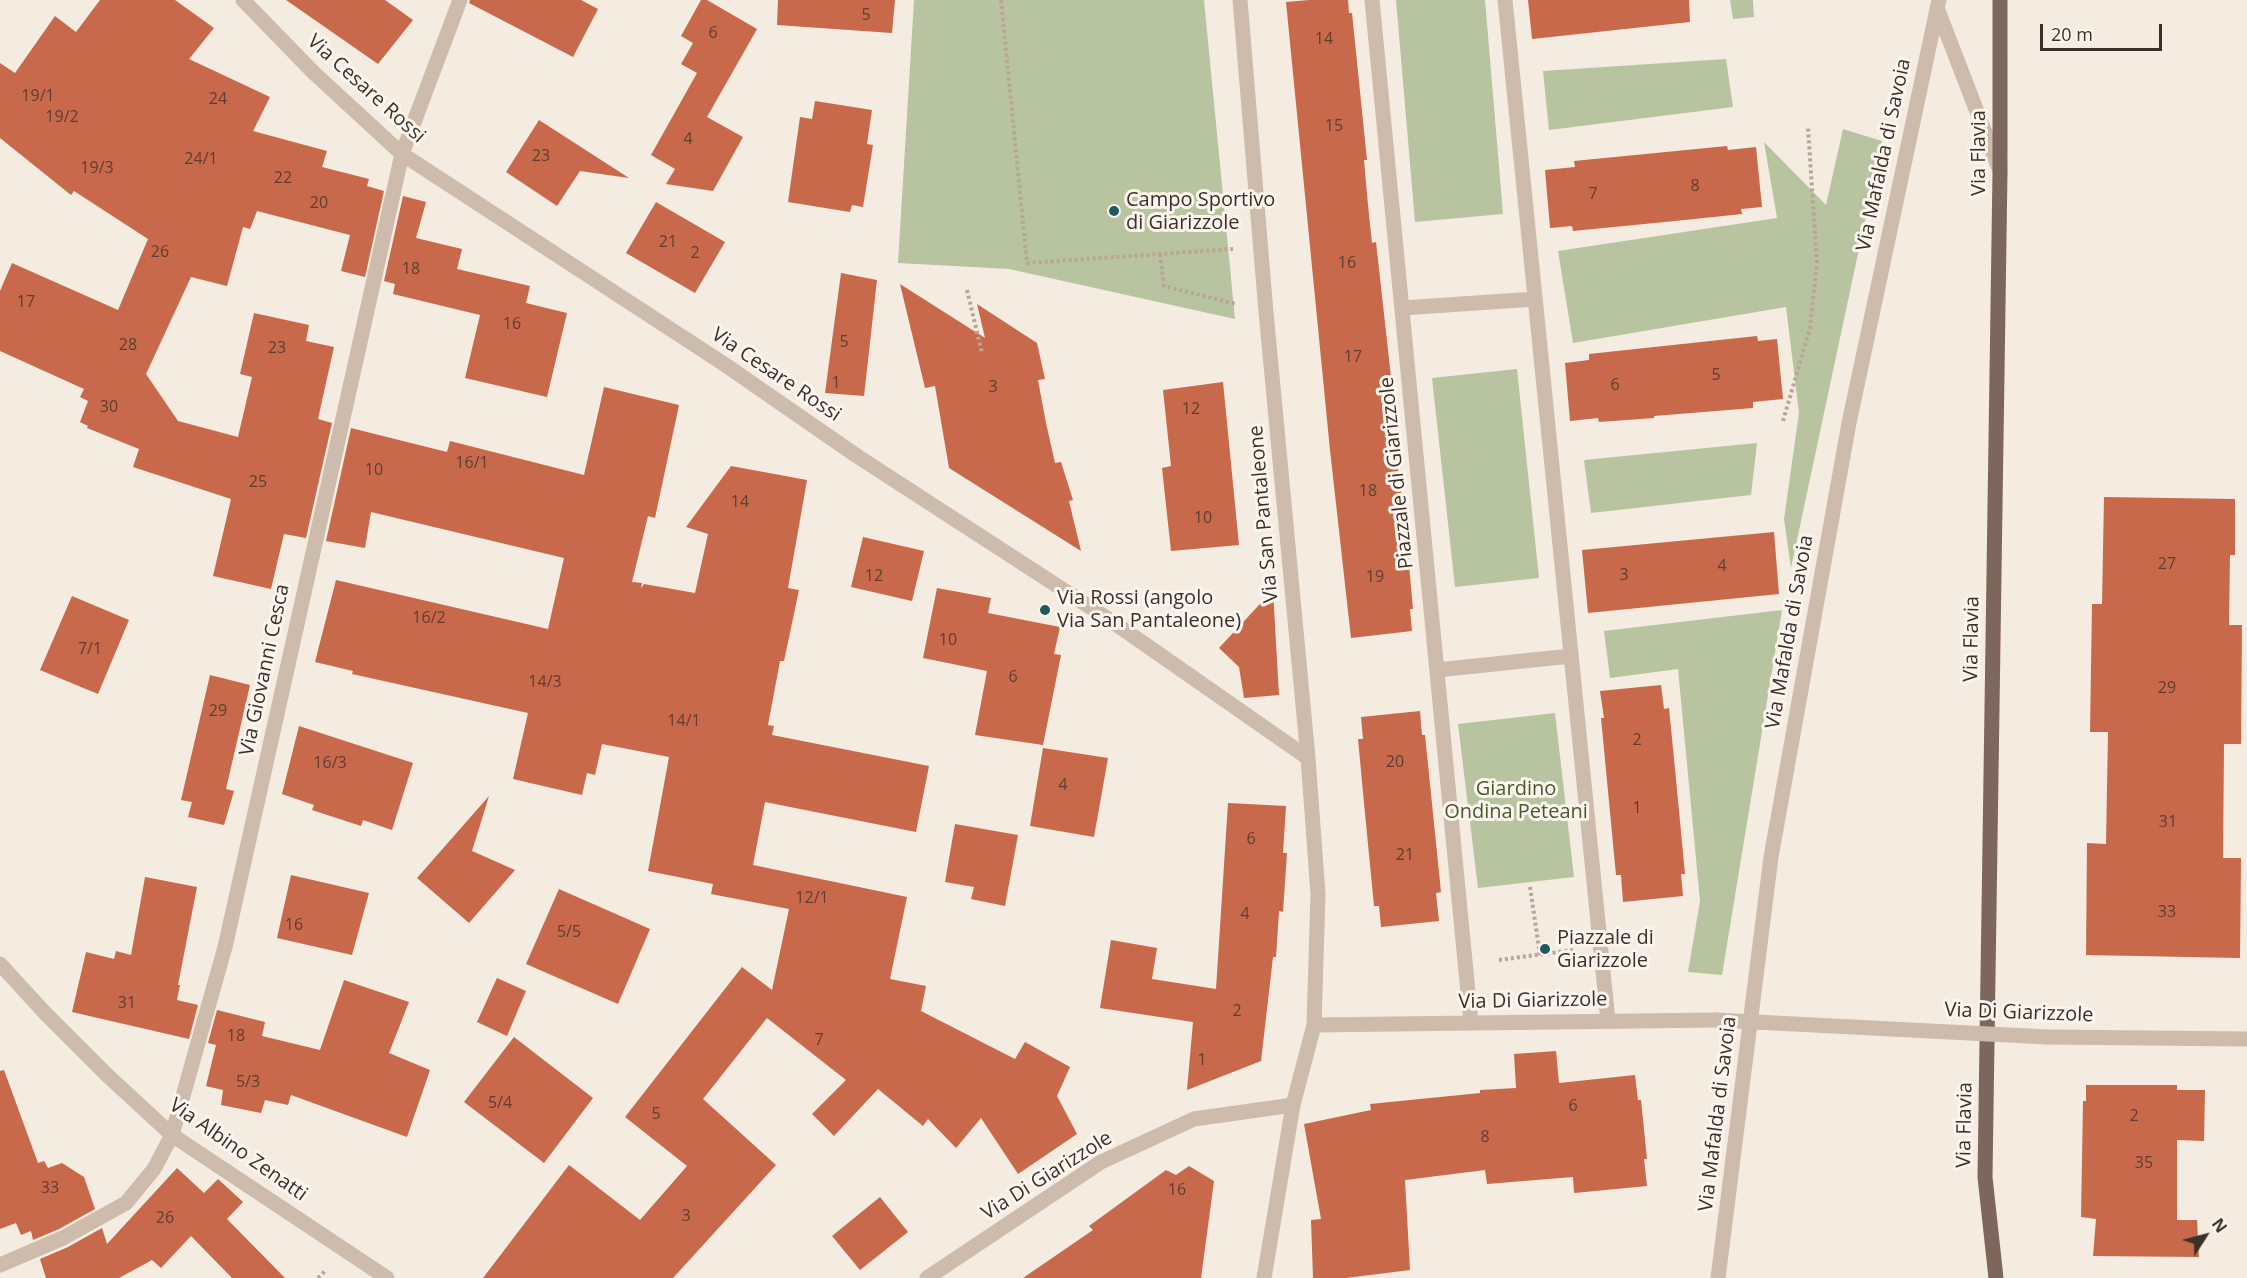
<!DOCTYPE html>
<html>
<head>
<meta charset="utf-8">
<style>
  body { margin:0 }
  #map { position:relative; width:2247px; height:1278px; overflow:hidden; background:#f4ebe1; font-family:"Open Sans",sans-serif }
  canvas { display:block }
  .north { position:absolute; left:2175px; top:1206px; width:60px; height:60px; -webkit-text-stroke:4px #fbf5ee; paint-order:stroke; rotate:54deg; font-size:16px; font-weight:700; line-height:24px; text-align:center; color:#3b302b }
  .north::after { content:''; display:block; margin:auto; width:21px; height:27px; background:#3b302b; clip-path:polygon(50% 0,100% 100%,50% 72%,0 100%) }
  .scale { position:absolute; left:2040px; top:24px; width:122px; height:27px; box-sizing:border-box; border:3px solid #3b302b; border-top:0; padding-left:8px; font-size:18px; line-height:21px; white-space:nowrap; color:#3b302b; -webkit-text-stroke:4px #fbf5ee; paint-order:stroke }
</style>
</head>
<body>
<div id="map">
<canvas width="2247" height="1278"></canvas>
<div class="north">N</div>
<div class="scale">20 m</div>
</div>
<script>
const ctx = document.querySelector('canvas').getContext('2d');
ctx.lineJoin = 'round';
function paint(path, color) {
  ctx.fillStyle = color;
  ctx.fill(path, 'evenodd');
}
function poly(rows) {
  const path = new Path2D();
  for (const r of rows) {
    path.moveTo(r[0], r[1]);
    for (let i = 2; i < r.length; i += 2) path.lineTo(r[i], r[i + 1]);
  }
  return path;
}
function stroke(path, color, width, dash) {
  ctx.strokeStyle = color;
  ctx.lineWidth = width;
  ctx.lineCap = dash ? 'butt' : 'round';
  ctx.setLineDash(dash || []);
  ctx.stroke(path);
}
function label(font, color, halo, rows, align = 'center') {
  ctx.font = font + ' "Open Sans",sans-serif';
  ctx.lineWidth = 6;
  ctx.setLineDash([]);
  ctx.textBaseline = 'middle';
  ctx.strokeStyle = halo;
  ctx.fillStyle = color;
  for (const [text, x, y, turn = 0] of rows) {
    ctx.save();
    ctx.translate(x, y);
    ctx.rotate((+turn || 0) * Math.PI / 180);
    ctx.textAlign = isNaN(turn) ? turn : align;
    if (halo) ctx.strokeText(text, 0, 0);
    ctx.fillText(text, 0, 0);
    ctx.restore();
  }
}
paint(poly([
  [914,0,1204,0,1235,319,1009,269,898,263],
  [1396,0,1485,0,1503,214,1415,222],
  [1730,0,1753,0,1754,17,1733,19],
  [1726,59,1733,107,1549,130,1543,71],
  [1843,129,1882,141,1791,568,1784,519,1799,413,1786,307,1573,343,1558,251,1777,218,1764,142,1826,205],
  [1517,369,1539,578,1455,587,1432,378],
  [1757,443,1751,495,1591,513,1584,460],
  [1782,610,1722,975,1688,972,1700,901,1678,669,1610,678,1604,631],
  [1555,713,1574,877,1478,888,1458,724]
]), '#b8c4a0');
paint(poly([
  [100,0,175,0,214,28,189,59,270,97,253,131,327,151,322,167,369,179,367,186,384,191,365,277,341,271,350,235,257,211,250,229,243,227,227,286,191,277,146,374,178,421,238,437,252,377,240,374,254,313,309,325,306,341,334,347,318,419,332,423,306,538,284,534,271,589,213,576,231,499,133,467,139,449,87,428,88,426,80,422,88,401,80,397,84,389,0,351,0,291,12,263,118,310,148,239,74,191,71,195,0,138,0,63,15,73,55,16,76,32],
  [286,0,385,0,413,20,378,64],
  [470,0,581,0,598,9,573,57,469,3],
  [701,0,707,0,757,29,707,117,743,137,713,191,666,184,675,169,651,155,697,73,681,64,693,43,681,36],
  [778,0,895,0,892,33,777,25],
  [1309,0,1348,0,1349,13,1352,13,1367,160,1364,160,1368,205,1372,243,1376,242,1392,386,1386,387,1405,520,1413,609,1410,609,1412,631,1351,638,1330,450,1286,2],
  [1528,0,1689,0,1690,22,1532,39],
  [815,101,872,110,867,144,873,145,863,207,852,205,850,212,788,202,800,117,812,119],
  [539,120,629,178,580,171,557,206,506,172],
  [1727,146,1728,150,1756,147,1762,207,1741,209,1742,214,1675,221,1573,231,1572,226,1550,228,1545,170,1575,167,1574,161],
  [403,196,426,202,416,238,462,249,457,269,530,286,526,303,567,313,547,397,465,378,480,315,393,294,395,284,384,281],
  [656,202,725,242,695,293,626,253],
  [841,273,877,280,864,396,825,393],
  [900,284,985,338,977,304,1037,343,1045,379,1038,380,1046,423,1055,463,1061,462,1073,500,1069,501,1081,551,949,468,935,386,925,388],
  [1757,336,1758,341,1777,339,1783,399,1753,402,1753,408,1654,416,1654,418,1599,422,1598,418,1570,421,1565,363,1589,360,1589,354],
  [1223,382,1239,545,1171,551,1162,468,1171,466,1163,390],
  [604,387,679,405,655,518,648,516,632,582,642,583,641,588,644,584,695,593,708,534,686,527,731,466,807,480,788,588,799,590,784,661,780,661,768,725,774,726,772,735,929,766,916,832,765,802,753,865,907,897,890,979,926,986,921,1011,1015,1059,1025,1042,1070,1067,1057,1096,1077,1134,1018,1174,981,1118,956,1148,928,1119,923,1126,878,1089,834,1136,812,1114,846,1080,767,1018,703,1099,776,1165,673,1278,483,1278,569,1165,640,1220,687,1166,625,1117,742,967,772,990,789,909,711,894,713,884,648,871,669,757,602,744,595,775,587,773,582,795,513,779,528,713,352,674,353,671,315,662,336,580,548,629,564,558,371,512,365,548,326,541,351,428,447,452,450,441,584,475],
  [2104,497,2235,499,2235,555,2230,555,2229,625,2242,625,2241,744,2224,744,2223,858,2241,858,2240,958,2086,955,2087,843,2106,844,2108,732,2090,732,2092,604,2102,604],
  [1774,532,1779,594,1588,613,1582,550],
  [863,537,924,551,912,601,851,587],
  [937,588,991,598,988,613,1060,627,1054,654,1061,655,1043,745,975,735,987,671,923,658],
  [1273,590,1279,695,1244,698,1239,667,1219,648],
  [72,596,129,620,98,694,40,670],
  [210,675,250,685,226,789,234,791,224,825,188,817,192,802,181,800],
  [1661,685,1664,709,1669,708,1675,769,1685,874,1681,874,1683,896,1623,902,1621,875,1616,875,1601,718,1604,718,1600,691],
  [1420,711,1422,735,1425,735,1441,892,1436,893,1439,921,1381,927,1379,906,1374,906,1364,803,1358,739,1363,739,1361,717],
  [299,726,413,763,392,830,363,820,361,826,312,810,314,805,282,794],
  [1043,748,1108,758,1094,837,1030,826],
  [489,796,472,851,515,870,469,923,417,878],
  [1228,803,1286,806,1283,853,1287,853,1283,912,1279,911,1276,957,1273,957,1261,1061,1187,1090,1193,1022,1100,1008,1111,940,1157,948,1152,979,1216,989],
  [955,824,1018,835,1005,906,971,899,974,887,945,882],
  [291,875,369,893,352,955,277,938],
  [145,877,197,887,178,985,180,985,177,1000,198,1005,189,1039,72,1012,86,952,114,959,116,951,131,955],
  [559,889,650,929,618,1004,526,964],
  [497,978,526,991,507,1036,477,1022],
  [344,980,409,1002,389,1053,430,1070,407,1137,291,1095,288,1105,265,1100,261,1113,221,1105,223,1090,206,1086,216,1045,208,1043,217,1010,265,1022,262,1036,320,1050],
  [514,1037,593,1098,544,1163,464,1102],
  [1556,1051,1559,1083,1635,1075,1638,1100,1641,1100,1647,1159,1644,1159,1647,1186,1574,1193,1573,1177,1487,1184,1485,1170,1405,1180,1410,1270,1346,1278,1313,1278,1311,1220,1321,1219,1304,1124,1371,1110,1370,1104,1480,1093,1480,1090,1516,1088,1514,1054],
  [4,1070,38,1163,44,1161,48,1168,62,1163,84,1177,95,1209,59,1229,33,1240,31,1231,21,1235,16,1223,0,1229,0,1071],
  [2086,1085,2177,1085,2177,1090,2205,1090,2204,1141,2177,1140,2177,1220,2197,1220,2199,1257,2093,1256,2096,1219,2081,1217,2083,1101,2086,1101],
  [1189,1166,1214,1181,1201,1278,1023,1278,1093,1230,1089,1226,1166,1170,1176,1175],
  [177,1168,204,1193,218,1179,243,1202,227,1219,285,1278,232,1278,191,1236,161,1268,152,1260,119,1278,46,1278,40,1259,68,1247,102,1228,107,1244],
  [880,1197,908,1232,860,1270,832,1236]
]), '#c8694b');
stroke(poly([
  [1001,0,1027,263,1233,249],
  [1160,254,1164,286,1236,304],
  [967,290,982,353],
  [1783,421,1810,328,1817,263,1808,128],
  [1530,887,1540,955],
  [1499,960,1573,950],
  [318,1278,326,1270]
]), '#b9a596', 4, [3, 3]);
stroke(poly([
  [243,0,314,73,402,154,724,364,857,456,1113,622,1308,758],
  [1240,0,1266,312,1308,758,1318,894,1314,1025],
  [1372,0,1471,1023],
  [1505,0,1608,1021],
  [1402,308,1535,299],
  [1437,670,1571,656],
  [0,964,45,1013,107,1075,172,1135,387,1278],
  [2047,1037,2247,1039],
  [0,1265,63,1238,126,1203,154,1169,172,1135,225,947,402,154,460,0],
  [927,1278,1101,1162,1194,1119,1293,1105,1314,1025,1716,1020],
  [1264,1278,1293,1105]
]), '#cdbbac', 15);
stroke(poly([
  [1937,8,2000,171],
  [1718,1278,1771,857,1849,423,1939,0]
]), '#cdbbac', 15);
stroke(poly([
  [1996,1278,1985,1177,2000,172,2000,0]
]), '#7d675c', 15);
stroke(poly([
  [1716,1020,2047,1037]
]), '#cdbbac', 15);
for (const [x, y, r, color] of [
  [1114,211,6,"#1f5a5e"],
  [1045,610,6,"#1f5a5e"],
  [1545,949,6,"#1f5a5e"]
]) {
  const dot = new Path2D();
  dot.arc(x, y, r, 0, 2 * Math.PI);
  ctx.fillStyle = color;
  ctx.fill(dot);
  stroke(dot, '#fbf5ee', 2);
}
label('16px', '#5e3e33', null, [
  ["5",866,15],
  ["6",713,33],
  ["14",1324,39],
  ["19/1",38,96],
  ["24",218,99],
  ["19/2",62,117],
  ["15",1334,126],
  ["4",688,139],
  ["23",541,156],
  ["24/1",201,159],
  ["19/3",97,168],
  ["22",283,178],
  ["8",1695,186],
  ["7",1593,194],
  ["20",319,203],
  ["21",668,242],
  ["26",160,252],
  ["2",695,253],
  ["16",1347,263],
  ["18",411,269],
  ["17",26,302],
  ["16",512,324],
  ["5",844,342],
  ["28",128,345],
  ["23",277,348],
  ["17",1353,357],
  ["5",1716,375],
  ["1",836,383],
  ["6",1615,385],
  ["3",993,387],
  ["30",109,407],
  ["12",1191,409],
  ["16/1",472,463],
  ["10",374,470],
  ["25",258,482],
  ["18",1368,491],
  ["14",740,502],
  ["10",1203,518],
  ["27",2167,564],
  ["4",1722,566],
  ["3",1624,575],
  ["12",874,576],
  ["19",1375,577],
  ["16/2",429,618],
  ["10",948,640],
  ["7/1",90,649],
  ["6",1013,677],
  ["14/3",545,682],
  ["29",2167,688],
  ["29",218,711],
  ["14/1",684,721],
  ["2",1637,740],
  ["20",1395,762],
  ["16/3",330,763],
  ["4",1063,785],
  ["1",1637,808],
  ["31",2168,822],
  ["6",1251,839],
  ["21",1405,855],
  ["12/1",812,898],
  ["33",2167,912],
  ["4",1245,914],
  ["16",294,925],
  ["5/5",569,932],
  ["31",127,1003],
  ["2",1237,1011],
  ["18",236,1036],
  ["7",819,1040],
  ["1",1202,1060],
  ["5/3",248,1082],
  ["5/4",500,1103],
  ["6",1573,1106],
  ["5",656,1114],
  ["2",2134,1116],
  ["8",1485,1137],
  ["35",2144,1163],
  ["33",50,1188],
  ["16",1177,1190],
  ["3",686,1216],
  ["26",165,1218]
]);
label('20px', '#3b302b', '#fbf5ee', [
  ["Via Cesare Rossi",366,89,42],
  ["Via Flavia",1979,153,-90],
  ["Via Mafalda di Savoia",1884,155,-78],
  ["Via Cesare Rossi",776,375,34],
  ["Piazzale di Giarizzole",1397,473,-96],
  ["Via San Pantaleone",1264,514,-95],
  ["Via Mafalda di Savoia",1790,632,-80],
  ["Via Flavia",1972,639,-89],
  ["Via Giovanni Cesca",265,670,-78],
  ["Via Di Giarizzole",1533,1001,-1],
  ["Via Di Giarizzole",2019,1013,2],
  ["Via Mafalda di Savoia",1718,1114,-83],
  ["Via Flavia",1965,1125,-89],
  ["Via Albino Zenatti",238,1150,35],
  ["Via Di Giarizzole",1047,1176,-32]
]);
label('20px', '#3b302b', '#fbf5ee', [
  ["Campo Sportivo",1126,200],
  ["di Giarizzole",1126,223],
  ["Via Rossi (angolo",1057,598],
  ["Via San Pantaleone)",1057,621],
  ["Piazzale di",1557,938],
  ["Giarizzole",1557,961]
], 'left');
label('20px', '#4a5a2e', '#fbf5ee', [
  ["Giardino",1516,789],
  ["Ondina Peteani",1516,812]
]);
</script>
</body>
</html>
